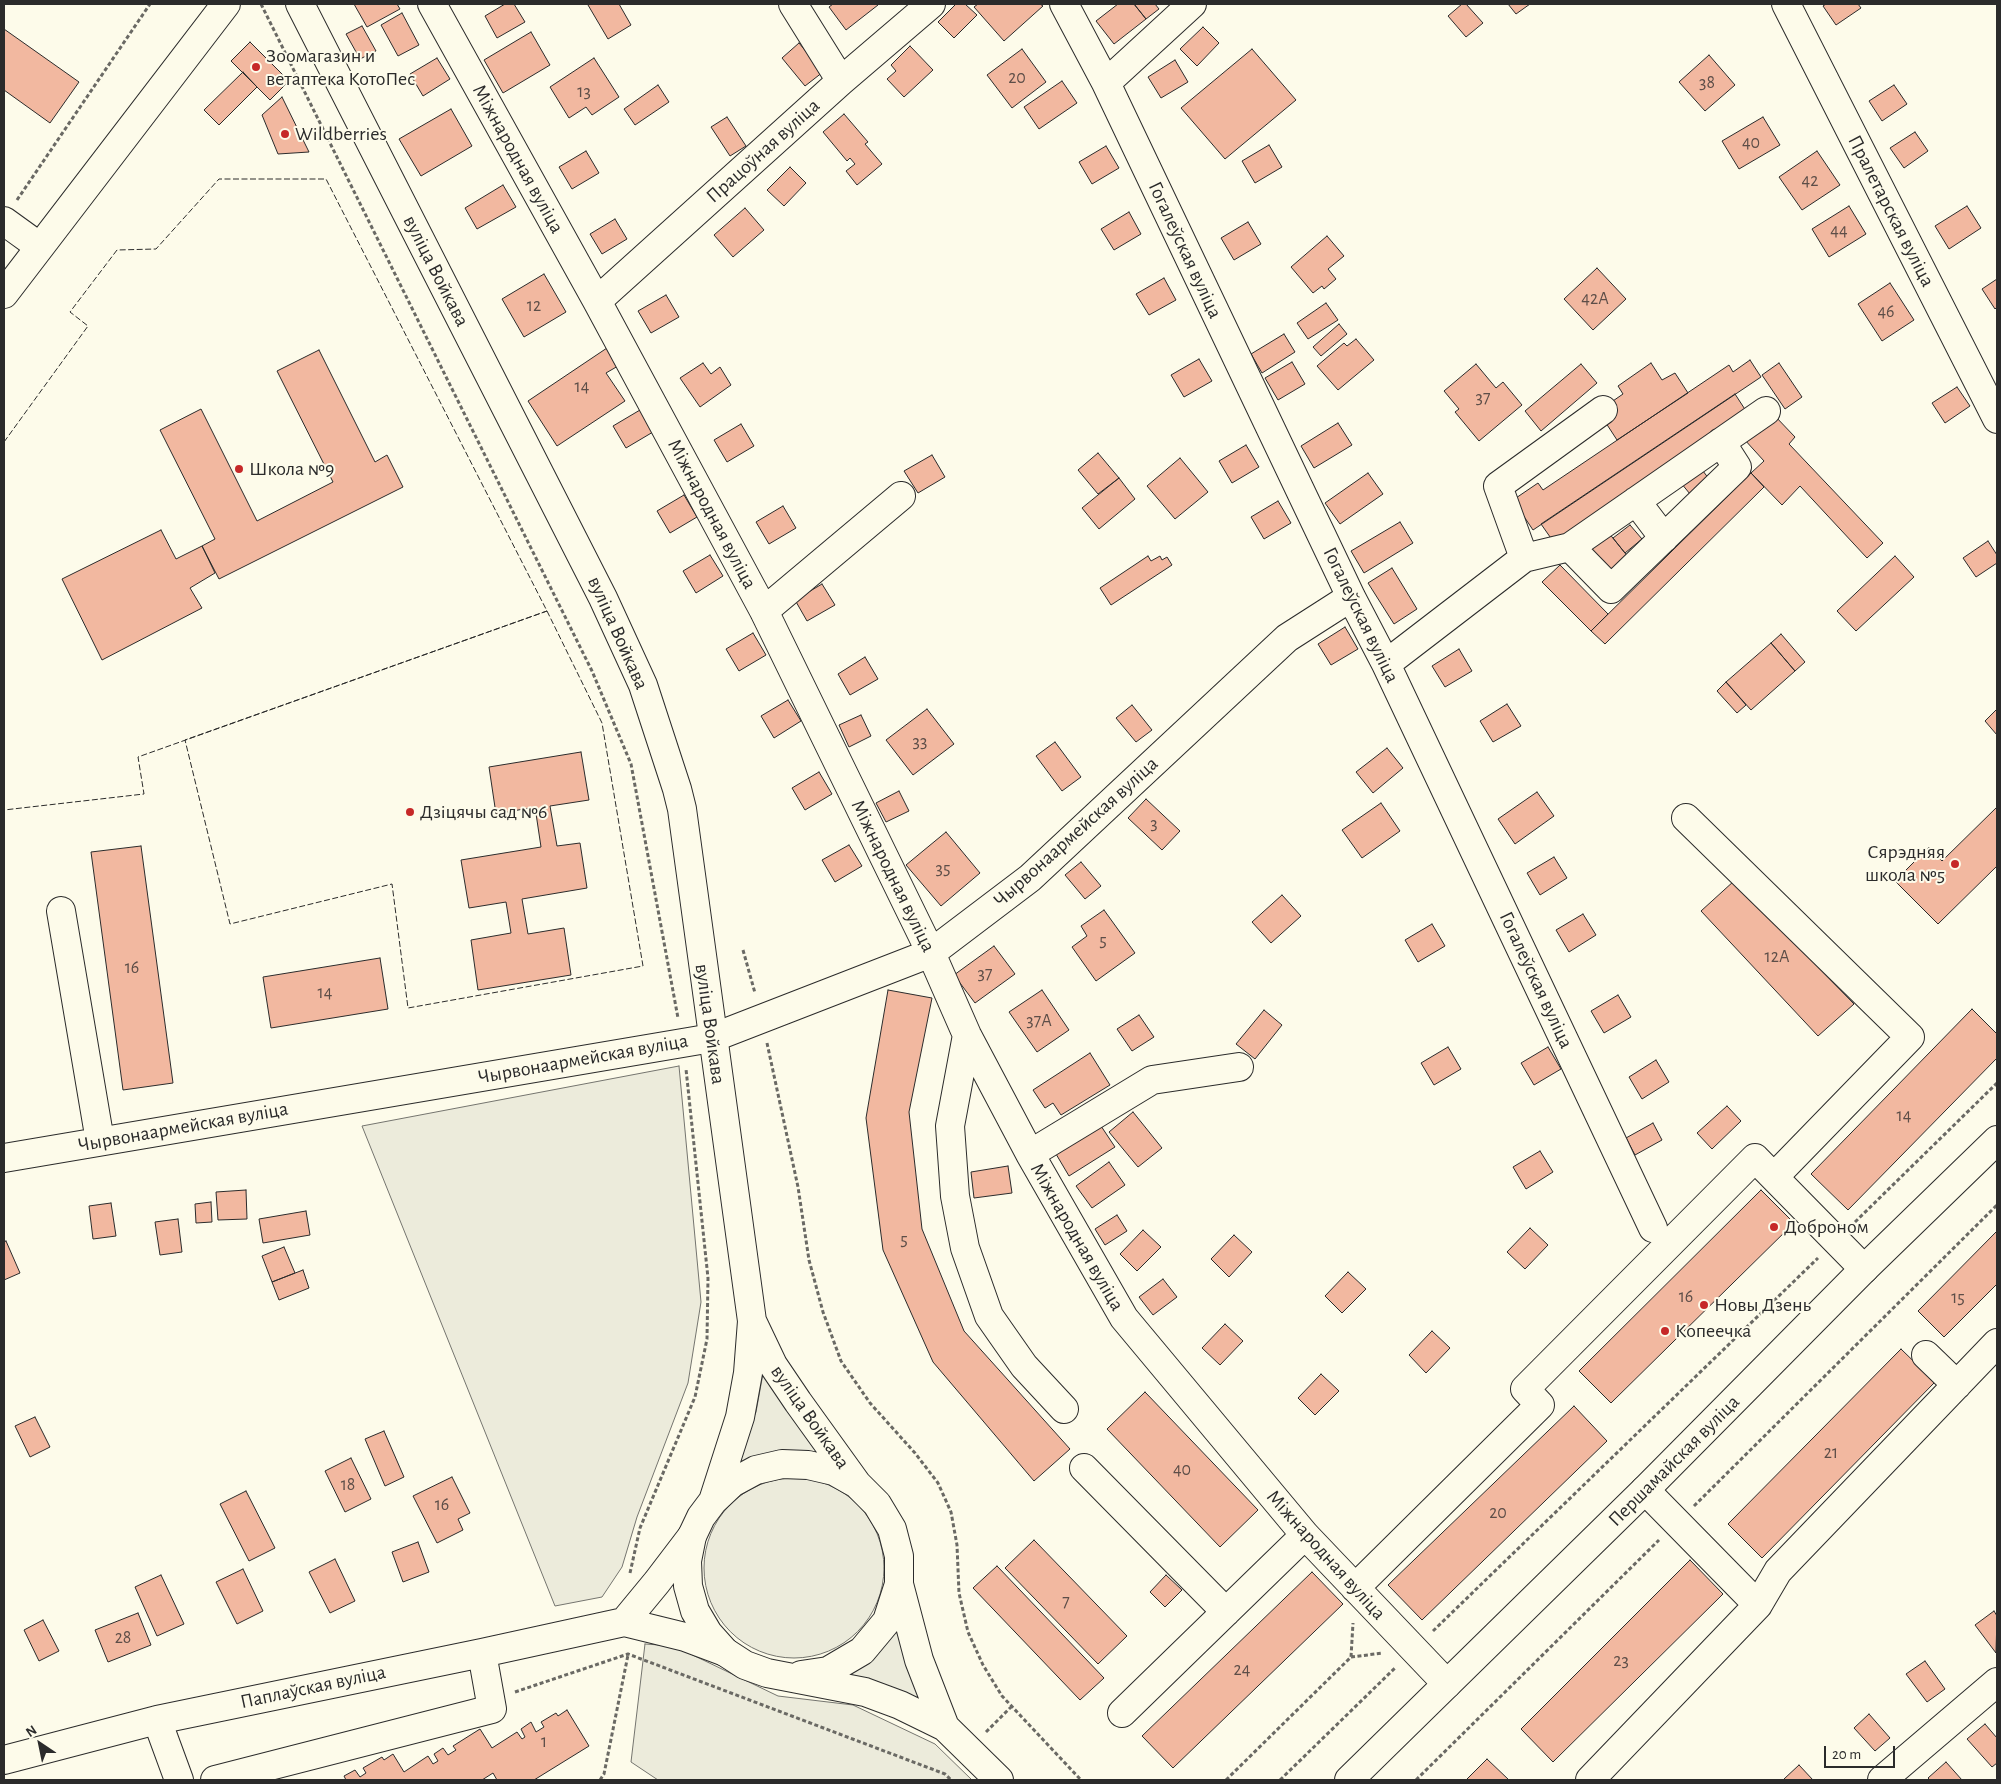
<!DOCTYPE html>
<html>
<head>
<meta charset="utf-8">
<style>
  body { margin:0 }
  #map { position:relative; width:2001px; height:1784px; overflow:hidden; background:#fdfbea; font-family:"Alegreya Sans",sans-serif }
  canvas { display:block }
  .frame { position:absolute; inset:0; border:5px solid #2b2b2b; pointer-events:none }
  .north { position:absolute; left:15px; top:1719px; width:50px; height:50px; -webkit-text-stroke:4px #fdfbea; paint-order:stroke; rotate:326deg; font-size:14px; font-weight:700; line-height:20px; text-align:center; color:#2b2b2b }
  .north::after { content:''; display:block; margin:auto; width:18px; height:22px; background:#2b2b2b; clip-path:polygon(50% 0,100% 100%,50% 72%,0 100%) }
  .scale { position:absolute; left:1824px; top:1746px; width:71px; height:22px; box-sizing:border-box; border:2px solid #2b2b2b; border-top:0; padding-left:6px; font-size:15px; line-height:18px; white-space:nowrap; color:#2b2b2b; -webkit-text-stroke:4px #fdfbea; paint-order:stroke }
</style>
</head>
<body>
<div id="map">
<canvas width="2001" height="1784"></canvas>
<div class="frame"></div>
<div class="north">N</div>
<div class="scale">20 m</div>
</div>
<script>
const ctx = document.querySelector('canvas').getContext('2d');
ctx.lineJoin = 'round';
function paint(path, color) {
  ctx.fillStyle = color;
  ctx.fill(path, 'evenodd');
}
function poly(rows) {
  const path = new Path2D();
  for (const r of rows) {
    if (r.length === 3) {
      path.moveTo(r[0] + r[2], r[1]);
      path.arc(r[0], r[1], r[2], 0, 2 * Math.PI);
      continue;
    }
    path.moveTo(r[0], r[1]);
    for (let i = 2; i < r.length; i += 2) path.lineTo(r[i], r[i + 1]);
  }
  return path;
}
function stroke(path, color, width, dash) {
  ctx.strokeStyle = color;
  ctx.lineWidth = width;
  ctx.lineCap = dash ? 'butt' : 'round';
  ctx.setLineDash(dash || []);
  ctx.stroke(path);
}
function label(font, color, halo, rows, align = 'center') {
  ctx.font = font + ' "Alegreya Sans",sans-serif';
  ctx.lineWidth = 4;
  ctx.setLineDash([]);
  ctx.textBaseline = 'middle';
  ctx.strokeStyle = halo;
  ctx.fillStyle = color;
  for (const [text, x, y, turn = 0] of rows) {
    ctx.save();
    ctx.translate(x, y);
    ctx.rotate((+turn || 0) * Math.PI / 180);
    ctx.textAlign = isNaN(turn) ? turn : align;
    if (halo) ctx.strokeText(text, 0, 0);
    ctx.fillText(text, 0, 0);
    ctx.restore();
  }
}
const green = poly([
  [679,1066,701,1302,688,1383,637,1517,622,1567,602,1597,555,1606,362,1126,679,1066],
  [764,1368,828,1458,730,1472,756,1412,764,1368],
  [794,1568,90],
  [899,1620,926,1705,839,1677,899,1620],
  [645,1644,674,1646,778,1696,853,1705,935,1744,972,1780,658,1780,631,1762,645,1644]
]);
paint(green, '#ecebdb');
stroke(green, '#74746e', 1);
const building = poly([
  [354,4,397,4,400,9,367,27,354,4],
  [505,4,514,4,525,22,497,38,485,16,505,4],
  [589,4,619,4,631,25,608,39,588,5,589,4],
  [833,4,878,4,878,5,846,30,829,7,833,4],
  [956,4,965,4,977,15,954,38,938,22,956,4],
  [978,4,1040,4,1043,6,1004,41,974,7,978,4],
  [1118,4,1134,4,1146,19,1114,44,1096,21,1118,4],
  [1134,4,1155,4,1159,9,1146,19,1134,4],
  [1462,4,1466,4,1483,23,1466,37,1448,16,1462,4],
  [1508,4,1530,4,1516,14,1508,4],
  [1826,4,1858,4,1861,8,1836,25,1823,6,1826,4],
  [402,13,419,45,398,56,381,25,402,13],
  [362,26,376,51,360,59,346,34,362,26],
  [1203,27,1219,43,1197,66,1180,49,1203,27],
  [4,29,79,82,50,123,4,90,4,29],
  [531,32,550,65,503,93,484,60,531,32],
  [250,42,289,81,270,100,231,61,250,42],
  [799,43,823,72,805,86,782,58,799,43],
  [910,46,933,70,904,97,887,79,896,71,891,65,910,46],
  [1022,49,1046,82,1012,108,987,75,1022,49],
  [1252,49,1296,100,1225,159,1181,108,1252,49],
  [1709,55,1735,85,1705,111,1679,82,1709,55],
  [437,58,450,79,423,96,410,74,437,58],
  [594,58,619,97,592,115,586,107,569,118,550,87,594,58],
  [1175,60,1188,82,1161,98,1148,77,1175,60],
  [243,72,257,87,219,125,204,110,243,72],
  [1062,81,1077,103,1039,129,1024,107,1062,81],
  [658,85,669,102,635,125,624,109,658,85],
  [1894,85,1907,104,1882,121,1869,101,1894,85],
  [282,97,309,152,278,154,262,115,282,97],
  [451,109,472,146,421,176,399,139,451,109],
  [844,114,868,142,865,144,882,164,857,185,846,171,855,164,850,158,847,161,823,132,844,114],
  [727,117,746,146,730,156,711,127,727,117],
  [1763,117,1780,145,1739,169,1722,141,1763,117],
  [1915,132,1928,151,1904,168,1890,148,1915,132],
  [1269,145,1282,167,1255,183,1242,161,1269,145],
  [1106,146,1119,168,1092,184,1079,162,1106,146],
  [586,151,599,173,572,189,559,167,586,151],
  [1817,151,1840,185,1802,210,1779,177,1817,151],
  [790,167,806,183,784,206,767,190,790,167],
  [503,185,516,207,477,229,465,208,503,185],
  [1849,206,1866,234,1829,257,1812,229,1849,206],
  [1967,206,1981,228,1949,249,1935,226,1967,206],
  [745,208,764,230,733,257,714,235,745,208],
  [1129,212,1141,234,1114,250,1101,229,1129,212],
  [615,219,627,239,602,254,590,234,615,219],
  [1248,222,1261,244,1234,260,1221,238,1248,222],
  [1327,236,1344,256,1328,269,1336,279,1324,289,1322,286,1313,293,1291,267,1327,236],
  [1597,268,1626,299,1593,330,1564,299,1597,268],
  [544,274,566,312,524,337,502,299,544,274],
  [1164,278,1176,300,1149,315,1136,294,1164,278],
  [1997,279,1997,307,1995,309,1982,289,1997,279],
  [1890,283,1914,320,1882,341,1858,304,1890,283],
  [666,295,679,317,651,333,638,311,666,295],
  [1326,303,1338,320,1308,339,1297,323,1326,303],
  [1339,324,1347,334,1321,356,1313,347,1339,324],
  [1284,334,1295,352,1262,373,1251,354,1284,334],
  [1356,339,1374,360,1338,390,1317,366,1344,343,1347,346,1356,339],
  [607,348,618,366,606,373,625,401,557,446,528,401,607,348],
  [319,350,375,462,387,455,403,487,219,579,202,546,215,539,160,430,201,409,257,521,333,482,277,371,319,350],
  [1199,359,1212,381,1184,397,1171,375,1199,359],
  [1750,360,1761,377,1533,530,1513,500,1538,483,1543,490,1729,365,1733,372,1750,360],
  [1292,362,1305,384,1278,400,1265,378,1292,362],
  [703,363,711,374,720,367,731,385,700,407,680,378,703,363],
  [1651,363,1662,380,1675,373,1688,393,1617,440,1604,420,1610,403,1623,394,1618,386,1651,363],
  [1779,363,1802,397,1785,409,1762,375,1779,363],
  [1476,364,1496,388,1503,382,1522,405,1479,441,1455,412,1459,409,1444,391,1476,364],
  [1581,364,1597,383,1541,431,1525,411,1581,364],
  [1957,387,1970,406,1945,423,1932,403,1957,387],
  [1735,394,1748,414,1555,544,1541,524,1735,394],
  [640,410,653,432,626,448,613,426,640,410],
  [1774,415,1795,437,1789,444,1883,543,1867,558,1800,486,1782,505,1751,473,1764,461,1744,439,1774,415],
  [1338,423,1352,445,1314,468,1301,446,1338,423],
  [741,424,754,446,727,462,714,440,741,424],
  [1246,445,1259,467,1232,483,1219,461,1246,445],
  [1098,453,1119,478,1098,494,1078,470,1098,453],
  [932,455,945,477,918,493,904,471,932,455],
  [1180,458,1208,492,1175,519,1147,486,1180,458],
  [1700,467,1709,479,1690,494,1681,483,1700,467],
  [1368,473,1383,494,1340,524,1325,503,1368,473],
  [1751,473,1764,487,1605,644,1591,631,1751,473],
  [1119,478,1135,499,1099,529,1082,508,1119,478],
  [684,495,697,517,670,533,657,511,684,495],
  [1278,501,1291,523,1264,539,1251,517,1278,501],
  [783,506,796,528,769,544,756,522,783,506],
  [1400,522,1413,543,1364,573,1351,551,1400,522],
  [1630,525,1642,539,1625,553,1613,538,1630,525],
  [161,530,176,559,202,546,215,573,190,588,202,608,102,660,62,579,161,530],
  [1608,532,1629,558,1611,573,1590,547,1608,532],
  [1988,541,1997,555,1997,563,1976,577,1963,558,1988,541],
  [710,555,723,576,696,593,683,571,710,555],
  [1148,556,1151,561,1160,556,1162,560,1167,557,1172,565,1111,605,1100,588,1148,556],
  [1895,556,1914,577,1856,631,1837,611,1895,556],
  [1560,565,1608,614,1591,631,1542,582,1560,565],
  [1392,568,1417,609,1394,624,1368,583,1392,568],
  [822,584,835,605,807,621,795,600,822,584],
  [1345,627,1358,649,1331,665,1318,644,1345,627],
  [753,633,766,655,739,671,726,649,753,633],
  [1781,634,1805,662,1795,671,1771,643,1781,634],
  [1771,643,1795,671,1751,710,1726,682,1771,643],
  [1459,649,1472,671,1445,687,1432,666,1459,649],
  [865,657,878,679,850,695,838,674,865,657],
  [1726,682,1746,705,1737,713,1717,691,1726,682],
  [788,700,801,721,774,738,761,716,788,700],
  [1507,704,1521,726,1493,742,1480,721,1507,704],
  [1132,705,1152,730,1136,742,1116,718,1132,705],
  [927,709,954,744,913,775,886,740,927,709],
  [1997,709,1997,735,1985,721,1997,709],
  [861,715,871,736,849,747,839,725,861,715],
  [1055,742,1081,777,1062,791,1036,756,1055,742],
  [1387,748,1403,768,1373,793,1356,772,1387,748],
  [581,752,589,800,550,806,557,846,580,843,587,888,522,899,528,934,564,928,571,975,478,990,471,940,511,933,506,902,469,908,461,860,541,847,535,807,496,814,489,767,581,752],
  [819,772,832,794,805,810,792,788,819,772],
  [899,791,909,811,886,822,876,803,899,791],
  [1537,792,1554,816,1515,844,1498,819,1537,792],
  [1146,799,1180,831,1162,850,1128,818,1146,799],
  [1381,803,1400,831,1362,858,1342,830,1381,803],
  [1997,807,1997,866,1938,924,1895,881,1929,847,1942,861,1997,807],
  [946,832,980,873,941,906,906,865,946,832],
  [849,845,862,866,835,882,822,860,849,845],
  [141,846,173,1083,123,1090,91,852,141,846],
  [1554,857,1567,878,1540,895,1527,873,1554,857],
  [1081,862,1101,886,1085,899,1065,875,1081,862],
  [1734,881,1854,1004,1818,1036,1701,911,1734,881],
  [1282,895,1301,916,1271,943,1252,922,1282,895],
  [1104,910,1135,953,1096,981,1072,947,1087,936,1081,926,1104,910],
  [1583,914,1596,935,1569,952,1556,930,1583,914],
  [1432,924,1445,946,1418,962,1405,940,1432,924],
  [994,946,1015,974,975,1003,954,975,994,946],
  [380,958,388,1009,271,1028,263,977,380,958],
  [888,990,932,998,909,1112,922,1229,964,1331,1070,1449,1034,1481,933,1362,883,1250,866,1118,888,990],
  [1042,990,1069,1030,1037,1052,1009,1012,1042,990],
  [1618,995,1631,1017,1604,1033,1591,1011,1618,995],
  [1972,1009,1997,1034,1997,1058,1848,1210,1811,1174,1972,1009],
  [1264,1010,1282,1025,1255,1059,1236,1044,1264,1010],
  [1139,1015,1154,1037,1132,1051,1117,1029,1139,1015],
  [1448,1047,1461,1069,1434,1085,1421,1063,1448,1047],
  [1548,1047,1561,1069,1534,1085,1521,1063,1548,1047],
  [1090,1053,1110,1085,1061,1115,1053,1103,1045,1108,1033,1090,1090,1053],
  [1656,1060,1669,1082,1642,1099,1629,1077,1656,1060],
  [1727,1106,1741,1121,1712,1149,1697,1133,1727,1106],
  [1133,1112,1162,1148,1138,1167,1109,1132,1133,1112],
  [1653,1123,1662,1140,1635,1155,1626,1138,1653,1123],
  [1101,1126,1115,1147,1069,1176,1056,1154,1101,1126],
  [1540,1151,1553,1172,1526,1189,1513,1167,1540,1151],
  [1109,1162,1125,1185,1092,1208,1076,1186,1109,1162],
  [1008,1166,1012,1193,974,1198,971,1172,1008,1166],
  [246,1190,247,1219,218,1220,216,1192,246,1190],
  [1761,1190,1794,1223,1611,1403,1579,1371,1761,1190],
  [211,1202,212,1222,196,1223,195,1204,211,1202],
  [111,1203,116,1236,93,1239,89,1206,111,1203],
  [306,1211,310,1235,263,1243,259,1219,306,1211],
  [1117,1215,1127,1231,1105,1245,1095,1229,1117,1215],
  [178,1219,182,1252,160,1255,155,1222,178,1219],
  [1530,1228,1548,1245,1525,1269,1507,1252,1530,1228],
  [1143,1230,1161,1247,1137,1271,1120,1254,1143,1230],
  [1997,1231,1997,1284,1944,1337,1918,1311,1997,1231],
  [1234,1235,1252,1252,1229,1277,1211,1259,1234,1235],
  [6,1241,20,1273,4,1280,4,1242,6,1241],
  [284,1247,295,1273,272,1282,262,1256,284,1247],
  [303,1270,309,1288,279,1300,272,1282,303,1270],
  [1348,1272,1366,1289,1342,1313,1325,1296,1348,1272],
  [1163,1279,1177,1297,1153,1315,1139,1297,1163,1279],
  [1225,1324,1243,1341,1220,1365,1202,1348,1225,1324],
  [1432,1331,1450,1348,1426,1373,1409,1355,1432,1331],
  [1901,1349,1935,1382,1762,1558,1728,1524,1901,1349],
  [1321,1374,1339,1391,1315,1415,1298,1398,1321,1374],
  [1145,1392,1258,1510,1220,1547,1107,1429,1145,1392],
  [1574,1406,1607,1441,1422,1620,1388,1585,1574,1406],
  [35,1417,50,1447,30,1457,15,1426,35,1417],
  [384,1431,404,1477,385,1486,365,1439,384,1431],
  [351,1458,371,1499,345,1512,325,1471,351,1458],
  [452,1477,470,1513,458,1519,463,1530,437,1543,413,1496,452,1477],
  [246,1491,275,1548,249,1561,220,1504,246,1491],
  [1034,1540,1127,1636,1098,1664,1005,1568,1034,1540],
  [418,1542,429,1572,403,1582,392,1552,418,1542],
  [335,1559,355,1601,330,1613,309,1572,335,1559],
  [1690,1560,1723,1594,1553,1762,1521,1729,1690,1560],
  [997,1566,1104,1678,1080,1700,973,1588,997,1566],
  [243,1569,263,1611,237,1624,216,1582,243,1569],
  [1312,1572,1343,1604,1173,1768,1142,1736,1312,1572],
  [161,1575,184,1624,157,1636,135,1587,161,1575],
  [1166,1575,1182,1590,1165,1607,1150,1592,1166,1575],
  [1994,1611,1997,1616,1996,1653,1975,1625,1994,1611],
  [138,1613,151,1645,108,1662,95,1630,138,1613],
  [43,1620,59,1651,39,1661,24,1630,43,1620],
  [1925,1661,1945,1689,1927,1702,1906,1674,1925,1661],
  [567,1710,589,1746,534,1780,497,1780,493,1773,482,1780,346,1780,344,1776,355,1770,360,1777,366,1773,363,1768,382,1757,384,1760,393,1754,404,1772,428,1756,433,1764,438,1761,434,1754,443,1748,448,1755,456,1750,453,1746,480,1729,492,1748,517,1732,522,1739,525,1737,521,1729,531,1722,536,1732,544,1727,541,1722,556,1713,558,1716,567,1710],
  [1869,1714,1890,1738,1875,1751,1854,1728,1869,1714],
  [1985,1724,1997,1738,1997,1763,1992,1767,1967,1739,1985,1724],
  [1487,1759,1509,1780,1466,1780,1487,1759],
  [1946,1762,1962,1780,1930,1780,1928,1778,1946,1762],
  [1799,1765,1813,1780,1785,1780,1784,1779,1799,1765]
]);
paint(building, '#f2b8a0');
stroke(building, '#2b2b2b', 1);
const minor = poly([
  [432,4,597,301,764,611,931,953,967,1035,1030,1154,1124,1318,1305,1535,1447,1684],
  [793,4,841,81],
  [1064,4,1106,83,1351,597,1386,664,1653,1228],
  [1786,4,1997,419],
  [1106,83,1192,4],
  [4,221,40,247],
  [4,294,226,4],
  [597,301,841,81,931,4],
  [1636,501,1664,538],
  [1570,547,1611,589,1737,467,1721,442],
  [1524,558,1570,547,1766,411],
  [764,611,901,496],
  [1386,664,1524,558,1498,486,1603,410],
  [1686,818,1910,1037,1774,1177],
  [61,911,100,1141],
  [967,1035,950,1126,955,1196,965,1248,989,1316,1024,1366,1064,1409],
  [1030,1154,1152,1080,1239,1067],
  [4,1158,712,1038,931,953,1030,878,1287,638,1351,597],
  [1926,1355,1957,1385],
  [1084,1468,1226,1612],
  [1645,1490,1758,1605],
  [1355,1588,1540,1405,1525,1389,1755,1158,1864,1269],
  [624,1622,657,1582,692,1536],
  [1122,1713,1305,1535],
  [157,1720,179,1780],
  [4,1760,157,1720,482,1653,624,1622,685,1637,725,1652],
  [215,1780,492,1709,482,1653],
  [1590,1780,1758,1605,1778,1571,1997,1343],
  [1882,1780,1997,1682]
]);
const major = poly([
  [300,4,603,598,643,685,677,789,682,809,752,1321,748,1373,740,1417,713,1501],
  [753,1323,773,1365,798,1402,857,1484,877,1504,892,1529,899,1556,899,1584,919,1660,945,1727],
  [857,1484,834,1471,808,1465,782,1464,756,1470,732,1483,713,1501,701,1517,692,1536,687,1561,688,1586,695,1611,708,1633,725,1652,745,1665,767,1673,865,1692,900,1705,945,1727,999,1780],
  [801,1675,828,1671,862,1651,887,1621,899,1584],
  [1349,1780,1645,1490,1864,1269,1997,1140]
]);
stroke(minor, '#2b2b2b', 30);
stroke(major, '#2b2b2b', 30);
stroke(poly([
  [261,4,592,671,631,764,678,1018],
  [17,200,150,4],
  [743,950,755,993],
  [767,1043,798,1187,809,1260,823,1312,841,1361,870,1403,915,1453,938,1483,951,1512,957,1545,959,1593,968,1632,983,1665,1002,1696,1081,1780],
  [1855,1222,1997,1083],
  [1694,1506,1997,1205],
  [630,1573,640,1528,695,1397,707,1339,708,1278,686,1069],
  [1433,1631,1818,1258],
  [1351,1657,1383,1653],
  [515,1692,628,1654,945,1774,951,1780],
  [986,1732,1012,1706],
  [600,1780,604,1774,628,1655],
  [1226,1780,1351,1657,1353,1623],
  [1280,1780,1396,1667],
  [1416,1780,1659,1540]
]), '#6a6964', 3, [4, 2.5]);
stroke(minor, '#fdfbea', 28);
stroke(major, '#fdfbea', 28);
stroke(poly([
  [4,442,88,326,70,312,117,250,156,249,219,179,326,179,547,611,138,757,144,794,4,810],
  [547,611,602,723,643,966,408,1008,392,884,230,924,185,740,547,611]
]), '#2b2b2b', 1, [6, 2.5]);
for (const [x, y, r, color] of [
  [256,67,5,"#c62828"],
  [285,134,5,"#c62828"],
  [239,469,5,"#c62828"],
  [410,812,5,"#c62828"],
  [1955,864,5,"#c62828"],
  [1774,1227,5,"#c62828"],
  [1704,1305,5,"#c62828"],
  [1665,1331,5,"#c62828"]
]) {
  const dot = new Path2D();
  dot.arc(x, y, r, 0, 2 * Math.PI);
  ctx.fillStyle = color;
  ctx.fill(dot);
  stroke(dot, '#fdfbea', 2);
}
label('18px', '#5d4e48', null, [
  ["20",1017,78],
  ["38",1707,83],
  ["13",584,92],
  ["40",1751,143],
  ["42",1810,181],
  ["44",1839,231],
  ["42А",1595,299],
  ["12",534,306],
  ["46",1886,312],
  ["14",582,387],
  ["37",1483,398],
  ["33",920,742],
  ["3",1154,824],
  ["35",943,869],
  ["5",1103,941],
  ["12А",1777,957],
  ["16",132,968],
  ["37",985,974],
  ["14",325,993],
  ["37А",1039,1021],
  ["14",1904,1116],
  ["5",904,1240],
  ["16",1686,1297],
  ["15",1958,1298],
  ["21",1831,1453],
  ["40",1182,1470],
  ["18",348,1485],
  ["16",442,1505],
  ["20",1498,1513],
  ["7",1066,1602],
  ["28",123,1638],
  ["23",1621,1661],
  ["24",1242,1670],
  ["1",544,1742]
]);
label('20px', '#2b2b2b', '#fdfbea', [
  ["Зоомагазин и",266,56],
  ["ветаптека КотоПес",266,79],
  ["Wildberries",295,134],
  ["Школа №9",249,469],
  ["Дзіцячы сад №6",420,812],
  ["Сярэдняя",1945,852,"right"],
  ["школа №5",1945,875,"right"],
  ["Доброном",1784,1227],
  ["Новы Дзень",1714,1305],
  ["Копеечка",1675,1331]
], 'left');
label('20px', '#2b2b2b', '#fdfbea', [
  ["Працоўная вуліца",763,151,-42],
  ["Міжнародная вуліца",518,159,61],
  ["Пралетарская вуліца",1891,211,63],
  ["Гогалеўская вуліца",1185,250,65],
  ["вуліца Войкава",436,271,63],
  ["Міжнародная вуліца",712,514,62],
  ["Гогалеўская вуліца",1361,615,64],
  ["вуліца Войкава",618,633,66],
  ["Чырвонаармейская вуліца",1076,832,-42],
  ["Міжнародная вуліца",893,876,64],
  ["Гогалеўская вуліца",1536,980,65],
  ["вуліца Войкава",710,1024,82],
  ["Чырвонаармейская вуліца",583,1059,-10],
  ["Чырвонаармейская вуліца",183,1127,-10],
  ["Міжнародная вуліца",1077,1237,60],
  ["вуліца Войкава",810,1417,55],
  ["Першамайская вуліца",1674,1461,-45],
  ["Міжнародная вуліца",1326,1555,48],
  ["Паплаўская вуліца",313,1687,-12]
]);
</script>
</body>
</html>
